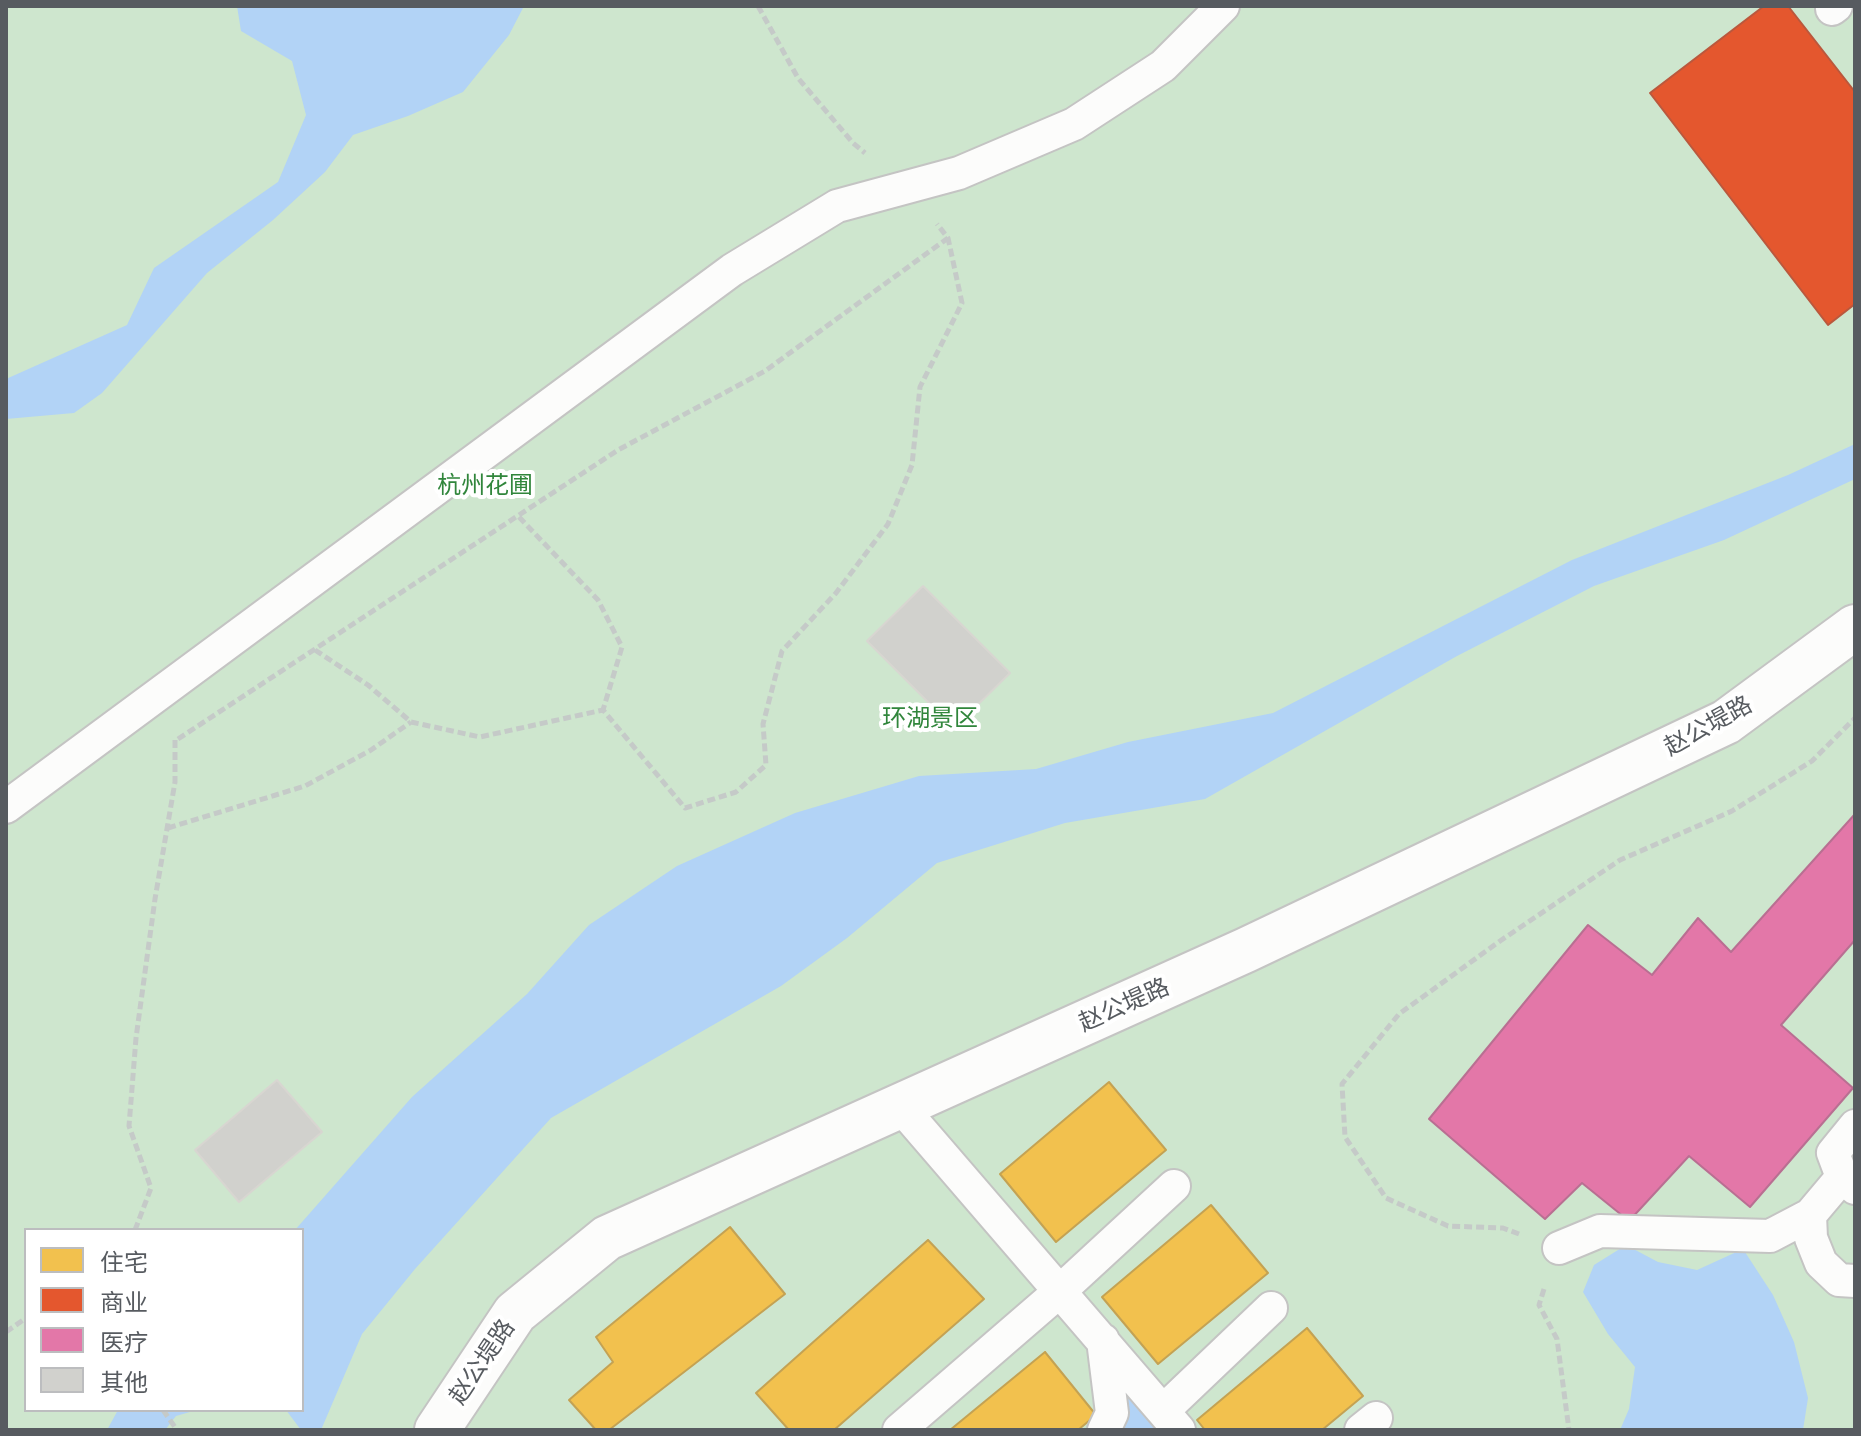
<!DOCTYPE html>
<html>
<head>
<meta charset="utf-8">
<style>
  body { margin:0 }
  #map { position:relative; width:1861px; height:1436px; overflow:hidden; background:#e8e8e2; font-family:"Asap Condensed","Noto Sans SC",sans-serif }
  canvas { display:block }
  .frame { position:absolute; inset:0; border:8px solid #575b60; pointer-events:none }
  .legend { position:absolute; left:24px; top:1228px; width:280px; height:184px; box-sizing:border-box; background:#fff; border:2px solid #bcbdbf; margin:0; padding:10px 14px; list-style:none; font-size:24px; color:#575b60 }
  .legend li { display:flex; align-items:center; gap:16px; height:40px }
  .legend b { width:40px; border:2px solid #bcbdbf }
</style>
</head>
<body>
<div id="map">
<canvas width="1861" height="1436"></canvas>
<div class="frame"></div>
<ul class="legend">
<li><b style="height:22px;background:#f2c14e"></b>住宅</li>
<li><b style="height:22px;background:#e4572e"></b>商业</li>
<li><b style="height:22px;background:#e377a8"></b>医疗</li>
<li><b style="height:22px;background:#d1d1cd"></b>其他</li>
</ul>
</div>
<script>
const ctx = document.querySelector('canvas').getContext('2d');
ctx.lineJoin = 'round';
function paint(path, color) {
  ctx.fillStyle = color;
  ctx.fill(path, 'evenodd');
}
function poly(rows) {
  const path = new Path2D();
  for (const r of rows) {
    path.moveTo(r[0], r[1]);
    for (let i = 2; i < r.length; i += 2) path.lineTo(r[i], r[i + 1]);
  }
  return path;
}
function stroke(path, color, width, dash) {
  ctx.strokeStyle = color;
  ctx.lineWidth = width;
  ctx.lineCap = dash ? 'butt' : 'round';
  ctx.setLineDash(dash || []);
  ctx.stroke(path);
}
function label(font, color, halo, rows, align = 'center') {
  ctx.font = font + ' "Asap Condensed","Noto Sans SC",sans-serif';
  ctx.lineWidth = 8;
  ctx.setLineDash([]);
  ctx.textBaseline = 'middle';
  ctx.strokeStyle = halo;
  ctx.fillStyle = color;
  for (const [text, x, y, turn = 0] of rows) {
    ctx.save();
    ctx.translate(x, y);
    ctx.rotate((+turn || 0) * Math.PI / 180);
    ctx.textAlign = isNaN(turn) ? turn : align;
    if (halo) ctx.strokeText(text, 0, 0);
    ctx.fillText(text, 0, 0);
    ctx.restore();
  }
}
paint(poly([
  [6,6,1855,6,1855,1430,6,1430],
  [26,1230,302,1230,302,1410,26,1410]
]), '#cee6ce');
paint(poly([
  [237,6,524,6,509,35,463,92,408,116,353,135,325,172,273,220,207,273,102,393,74,413,6,419,6,379,127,325,154,268,278,182,306,115,292,61,241,31],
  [1855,444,1855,479,1724,540,1594,586,1457,656,1205,799,1065,823,937,863,847,938,781,986,551,1118,415,1269,362,1334,321,1430,301,1430,286,1410,302,1410,302,1230,295,1230,412,1097,527,994,589,925,677,866,795,813,919,776,1036,769,1128,742,1273,713,1572,560,1788,475],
  [1626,1245,1658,1262,1697,1270,1743,1249,1773,1295,1794,1342,1808,1398,1803,1430,1620,1430,1629,1409,1635,1367,1608,1334,1583,1292,1594,1265],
  [1115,1355,1159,1430,1120,1430],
  [118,1410,197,1410,176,1416,165,1430,107,1430]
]), '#b2d3f6');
const homes = poly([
  [1109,1082,1166,1150,1056,1242,1000,1174,1109,1082],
  [1211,1205,1268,1273,1158,1364,1102,1297,1211,1205],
  [730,1227,785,1294,609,1430,596,1430,569,1400,613,1362,596,1337,730,1227],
  [928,1240,984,1299,834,1430,789,1430,756,1393,928,1240],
  [1307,1328,1363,1396,1322,1430,1205,1430,1197,1420,1307,1328],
  [1045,1352,1096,1415,1078,1430,950,1430,1045,1352]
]);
paint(homes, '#f2c14e');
stroke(homes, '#c4a253', 2);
const shops = poly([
  [1764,6,1788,6,1855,92,1855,304,1828,325,1650,93,1764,6]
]);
paint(shops, '#e4572e');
stroke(shops, '#ba583d', 2);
const health = poly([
  [1855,814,1855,940,1781,1025,1853,1088,1750,1207,1689,1156,1629,1221,1582,1183,1545,1219,1429,1119,1588,925,1652,975,1698,918,1731,952,1855,814]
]);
paint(health, '#e377a8');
stroke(health, '#b96f92', 2);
const building = poly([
  [923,586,1010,673,954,728,867,641,923,586],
  [277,1080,322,1132,239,1202,195,1150,277,1080]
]);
paint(building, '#d1d1cd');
stroke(building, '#d8d6d1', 2);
const service = poly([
  [1832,9,1836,6],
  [6,807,732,270,837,206,959,173,1074,124,1163,66,1223,6],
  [900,1106,1179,1430],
  [1855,1126,1833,1153,1842,1177,1855,1188],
  [1842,1177,1810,1215,1811,1238,1821,1263,1839,1280,1855,1281],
  [1559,1248,1600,1231,1770,1236,1810,1215],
  [1103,1340,1112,1413,1104,1430],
  [1164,1410,1271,1308],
  [899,1430,1060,1291,1174,1186],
  [1361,1430,1376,1418]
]);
const minor = poly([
  [437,1430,515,1313,607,1238,1246,950,1726,722,1855,627]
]);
stroke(service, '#c4c4c3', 36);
stroke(minor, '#c4c4c3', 48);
stroke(poly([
  [758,6,798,78,853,143,865,153],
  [519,517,598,600,622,647,603,710],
  [315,650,368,685,411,722,480,737,603,710,685,808,736,792,766,765,763,724,782,651,836,593,888,524,912,465,920,387,962,303,948,238,937,224],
  [178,739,618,450,765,371,948,238],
  [168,828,305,786,371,750,411,722],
  [135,1230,151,1188,129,1126,136,1038,155,899,175,782,175,737],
  [1519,1234,1503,1228,1448,1226,1386,1198,1345,1137,1342,1084,1399,1014,1500,941,1620,860,1732,811,1812,761,1855,718],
  [1544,1289,1539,1305,1557,1339,1569,1430],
  [6,1332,26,1318],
  [163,1410,177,1430]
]), '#c5cac8', 5, [8, 4]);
stroke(service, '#fcfcfb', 32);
stroke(minor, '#fcfcfb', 44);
label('24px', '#31863c', '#fff', [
  ["杭州花圃",485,485],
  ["环湖景区",930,718]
]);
label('24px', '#575b60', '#fff', [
  ["赵公堤路",1708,726,-29],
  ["赵公堤路",1124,1005,-24],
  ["赵公堤路",482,1362,-56]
]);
</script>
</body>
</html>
